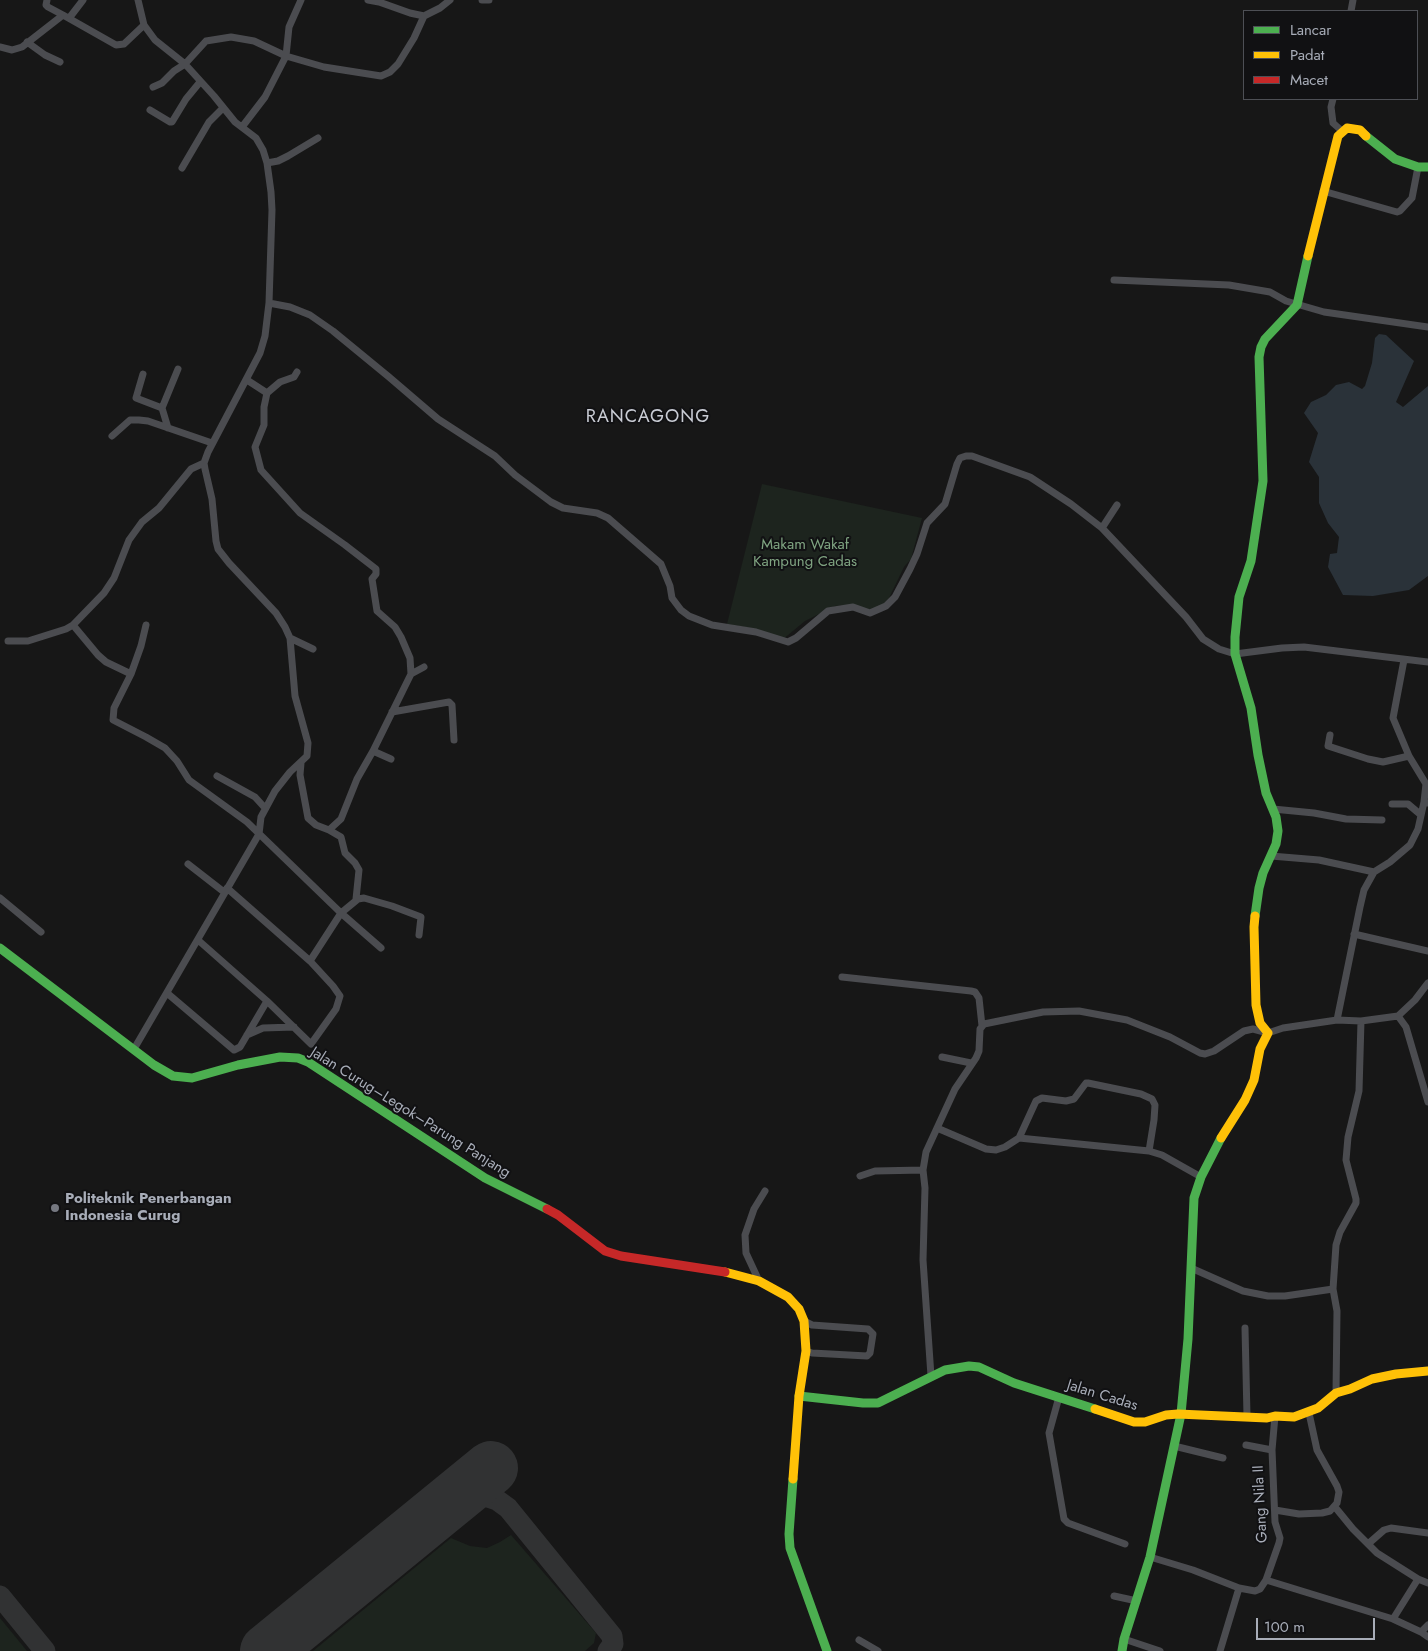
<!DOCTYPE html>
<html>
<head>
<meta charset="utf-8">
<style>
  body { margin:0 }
  #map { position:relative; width:1428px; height:1651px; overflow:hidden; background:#171717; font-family:Jost,sans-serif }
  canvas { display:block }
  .legend { position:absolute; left:1243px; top:10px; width:175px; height:90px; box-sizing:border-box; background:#111113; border:1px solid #4d4f55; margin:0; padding:6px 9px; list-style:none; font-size:15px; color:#a8adb8 }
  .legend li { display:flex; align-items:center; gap:10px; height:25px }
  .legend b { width:25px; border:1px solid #4d4f55 }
  .scale { position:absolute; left:1256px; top:1618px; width:119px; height:22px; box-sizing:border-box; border:2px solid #a8adb8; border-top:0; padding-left:6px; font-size:15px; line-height:18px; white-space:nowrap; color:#a8adb8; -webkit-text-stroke:4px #111113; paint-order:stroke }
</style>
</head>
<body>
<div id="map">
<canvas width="1428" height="1651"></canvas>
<ul class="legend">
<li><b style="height:6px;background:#4caf50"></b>Lancar</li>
<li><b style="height:6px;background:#ffc107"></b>Padat</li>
<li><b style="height:6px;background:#c62828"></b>Macet</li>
</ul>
<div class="scale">100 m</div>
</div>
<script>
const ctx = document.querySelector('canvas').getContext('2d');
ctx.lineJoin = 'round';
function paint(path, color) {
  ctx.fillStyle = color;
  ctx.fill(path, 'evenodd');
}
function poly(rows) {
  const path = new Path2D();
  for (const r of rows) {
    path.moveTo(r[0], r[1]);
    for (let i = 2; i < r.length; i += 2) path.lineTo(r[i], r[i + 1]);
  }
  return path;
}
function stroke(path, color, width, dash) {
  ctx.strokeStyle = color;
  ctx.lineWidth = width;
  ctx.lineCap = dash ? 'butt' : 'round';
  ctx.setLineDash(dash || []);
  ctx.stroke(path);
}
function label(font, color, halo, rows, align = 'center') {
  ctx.font = font + ' Jost,sans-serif';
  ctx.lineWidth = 4;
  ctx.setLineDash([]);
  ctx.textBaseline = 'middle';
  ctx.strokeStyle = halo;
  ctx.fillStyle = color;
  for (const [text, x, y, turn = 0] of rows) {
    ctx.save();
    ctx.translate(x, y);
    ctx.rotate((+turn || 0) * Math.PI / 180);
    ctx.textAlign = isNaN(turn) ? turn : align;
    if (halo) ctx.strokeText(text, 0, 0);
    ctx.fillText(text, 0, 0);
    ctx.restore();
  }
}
paint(poly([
  [762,484,922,518,911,559,904,567,889,598,881,607,869,610,847,605,835,606,805,621,782,640,751,628,727,624],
  [511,1535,596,1633,594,1643,585,1651,313,1651,451,1538,470,1546,487,1548,500,1542],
  [0,1618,27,1651,0,1651]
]), '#1d241e');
paint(poly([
  [1379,334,1386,335,1414,361,1396,402,1403,407,1428,386,1428,576,1409,590,1373,596,1343,595,1328,567,1330,554,1337,553,1339,537,1328,523,1319,503,1319,477,1309,462,1318,433,1304,413,1311,402,1326,395,1336,385,1349,382,1362,389,1365,386,1372,363,1375,338]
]), '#2a3239');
stroke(poly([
  [453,1499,471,1494,485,1496,497,1500,508,1508,612,1636,613,1644,608,1651],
  [0,1596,45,1651]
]), '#313233', 21);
stroke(poly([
  [267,1651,491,1468]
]), '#313233', 54);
stroke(poly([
  [47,0,46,5,48,7,63,15],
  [368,0,379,2,410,13,424,16,440,8,450,0],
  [482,0,489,0],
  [1351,11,1353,0],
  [70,17,83,0],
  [27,42,45,55,60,62],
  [0,47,12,50,22,47,63,15,116,45,124,44,144,25],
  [153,87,162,83,174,71,185,64,206,41,231,37,254,41,286,56,324,67,381,76,390,72,398,64,414,38,424,16],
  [1333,99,1331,107,1333,123,1342,131],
  [150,110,170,122,172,122,186,99,200,82],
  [242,127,265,97,286,56,289,27,301,0],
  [267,163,278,161,288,156,318,138],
  [182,168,209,122,223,108],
  [1323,191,1397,212,1400,211,1412,198,1418,167],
  [1114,280,1229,285,1270,292,1286,301,1324,312,1428,327],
  [269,303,290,307,310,315,333,331,389,377,438,419,495,456,515,475,551,502,563,508,597,513,608,518,661,564,670,586,672,598,681,610,689,616,712,625,756,632,788,642,796,638,828,611,853,607,870,613,886,606,895,597,910,569,917,554,927,523,945,504,957,464,960,458,966,456,972,456,1030,477,1071,504,1102,528,1186,617,1203,639,1219,649,1235,654,1282,648,1304,647,1428,662],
  [143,374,136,398,162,408],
  [247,380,267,393,280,382,294,377,297,372],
  [267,393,264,407,264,425,255,447,261,470,300,513,345,545,376,569,376,574,372,579,377,611,395,627,401,637,410,658,411,674],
  [168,428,162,408,178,369],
  [112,436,130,420,139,420,148,421,212,443],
  [1102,528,1117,505],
  [73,625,98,655,106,662,131,674,114,708,113,720,146,737,165,748,177,761,189,780,247,822,341,913,381,948],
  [290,638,313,649],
  [8,641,28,641,66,629,73,625,104,593,114,578,129,540,142,522,159,508,191,469,204,463],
  [1404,660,1393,718,1409,756,1426,784,1424,802],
  [131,674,141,646,146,625],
  [392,712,449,702,452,705,454,740],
  [1330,735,1328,746,1368,759,1383,762,1409,756],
  [373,751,411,674,424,667],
  [301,763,300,775,308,818,316,825,329,830,341,837,345,853,355,863,359,870,356,899],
  [217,776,255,797,265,808],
  [1392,804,1408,804,1421,815],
  [1273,809,1314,813,1346,819,1382,820],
  [329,830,341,819,357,779,373,751,391,759],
  [1271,856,1319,860,1374,872,1390,862,1410,845,1418,829,1424,802,1428,803],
  [188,864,224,892],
  [0,898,41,932],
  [1354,934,1428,951],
  [198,940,267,1001,311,1044,336,1009,340,996,333,986,310,961,227,888],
  [310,961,341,913,358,899,364,898,392,906,421,917,419,935],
  [842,977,971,991,975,992,979,998,982,1026],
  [167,993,234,1050,240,1047,267,1001],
  [1398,1016,1406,1027,1428,1102],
  [1337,1020,1360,907,1364,890,1374,872],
  [247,1035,263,1028,294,1027],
  [134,1049,259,834,261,817,275,791,290,772,307,756,308,743,295,696,290,638,285,627,276,613,229,563,218,549,216,541,212,499,205,469,204,463,208,452,260,353,265,336,269,303,272,210,271,192,267,163,263,150,256,138,235,122,214,96,185,64,155,40,144,25,138,0],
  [942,1057,971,1063],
  [937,1128,986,1149,996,1150,1005,1147,1019,1138,1149,1151,1162,1155,1201,1177],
  [1019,1138,1036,1101,1042,1098,1066,1101,1074,1099,1086,1083,1088,1083,1141,1094,1152,1099,1155,1105,1154,1120,1149,1151],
  [860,1176,875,1171,923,1170],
  [1191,1268,1243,1291,1268,1296,1285,1296,1333,1289],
  [759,1281,746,1253,745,1235,754,1209,765,1191],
  [804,1321,812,1325,868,1329,873,1334,870,1353,867,1356,812,1353,806,1351],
  [1245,1328,1247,1416],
  [931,1376,923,1260,925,1188,923,1170,926,1152,955,1089,976,1058,979,1051,980,1029,984,1024,1043,1012,1079,1011,1127,1020,1170,1037,1200,1053,1205,1054,1214,1051,1244,1031,1253,1029,1268,1033,1283,1028,1337,1020,1361,1021,1398,1016,1415,1000,1428,983],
  [1336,1393,1337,1311,1333,1289,1336,1245,1340,1232,1356,1203,1356,1199,1346,1160,1348,1137,1359,1091,1361,1021],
  [1059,1397,1049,1433,1064,1519,1068,1523,1125,1544],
  [1246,1445,1272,1450],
  [1174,1446,1223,1458],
  [1335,1507,1353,1529,1377,1553,1418,1579,1428,1583],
  [1275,1510,1299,1514,1322,1513,1330,1511,1337,1503,1339,1492,1337,1486,1317,1450,1309,1413],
  [1368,1544,1384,1530,1391,1528,1428,1533],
  [1150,1557,1193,1570,1239,1588],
  [1266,1580,1393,1619,1421,1632,1428,1625],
  [1114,1596,1137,1601],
  [1393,1619,1418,1579],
  [1421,1632,1428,1637],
  [1124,1639,1160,1651],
  [859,1640,878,1651],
  [1220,1651,1239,1588,1255,1591,1260,1589,1266,1580,1279,1543,1280,1538,1275,1522,1272,1450,1275,1416]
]), '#4b4c50', 7);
stroke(poly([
  [1366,136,1395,159,1418,167,1428,167],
  [1255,916,1259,888,1263,873,1276,844,1278,831,1276,817,1266,793,1258,755,1251,708,1235,654,1235,637,1239,597,1251,561,1263,481,1259,357,1261,347,1265,339,1297,305,1308,256],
  [0,948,154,1065,173,1076,192,1078,238,1065,280,1057,298,1058,308,1062,485,1178,547,1209],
  [799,1396,863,1403,878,1403,945,1370,969,1366,979,1367,1014,1383,1095,1409],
  [793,1479,789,1534,790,1548,827,1651],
  [1122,1651,1124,1639,1150,1557,1181,1414,1188,1339,1194,1198,1201,1177,1221,1138]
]), '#4caf50', 9);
stroke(poly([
  [1308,256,1338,136,1347,128,1360,130,1366,136],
  [1221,1138,1245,1100,1254,1080,1260,1049,1268,1033,1260,1023,1256,1005,1254,927,1255,916],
  [725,1272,759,1281,788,1297,799,1309,804,1321,806,1351,799,1396,793,1479],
  [1095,1409,1134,1422,1145,1422,1166,1415,1178,1414,1267,1418,1275,1416,1294,1417,1318,1408,1336,1393,1350,1389,1372,1379,1396,1374,1428,1371]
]), '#ffc107', 9);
stroke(poly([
  [547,1209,558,1215,605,1251,621,1256,725,1272]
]), '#c62828', 9);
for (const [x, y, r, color] of [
  [55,1208,5,"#757880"]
]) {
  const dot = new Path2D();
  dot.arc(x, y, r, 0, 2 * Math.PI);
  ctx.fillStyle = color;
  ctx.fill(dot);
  stroke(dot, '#111113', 2);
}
label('15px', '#7fa381', '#111113', [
  ["Makam Wakaf",805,545],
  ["Kampung Cadas",805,562]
]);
label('15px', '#a8adb8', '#111113', [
  ["Jalan Curug–Legok–Parung Panjang",410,1113,32],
  ["Jalan Cadas",1102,1396,17],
  ["Gang Nila II",1261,1504,-93]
]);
label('bold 15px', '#a8adb8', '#111113', [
  ["Politeknik Penerbangan",65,1199],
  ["Indonesia Curug",65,1216]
], 'left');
ctx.letterSpacing = '1px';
label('18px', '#c9ccd4', '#111113', [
  ["RANCAGONG",648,418]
]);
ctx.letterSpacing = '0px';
</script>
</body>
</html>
